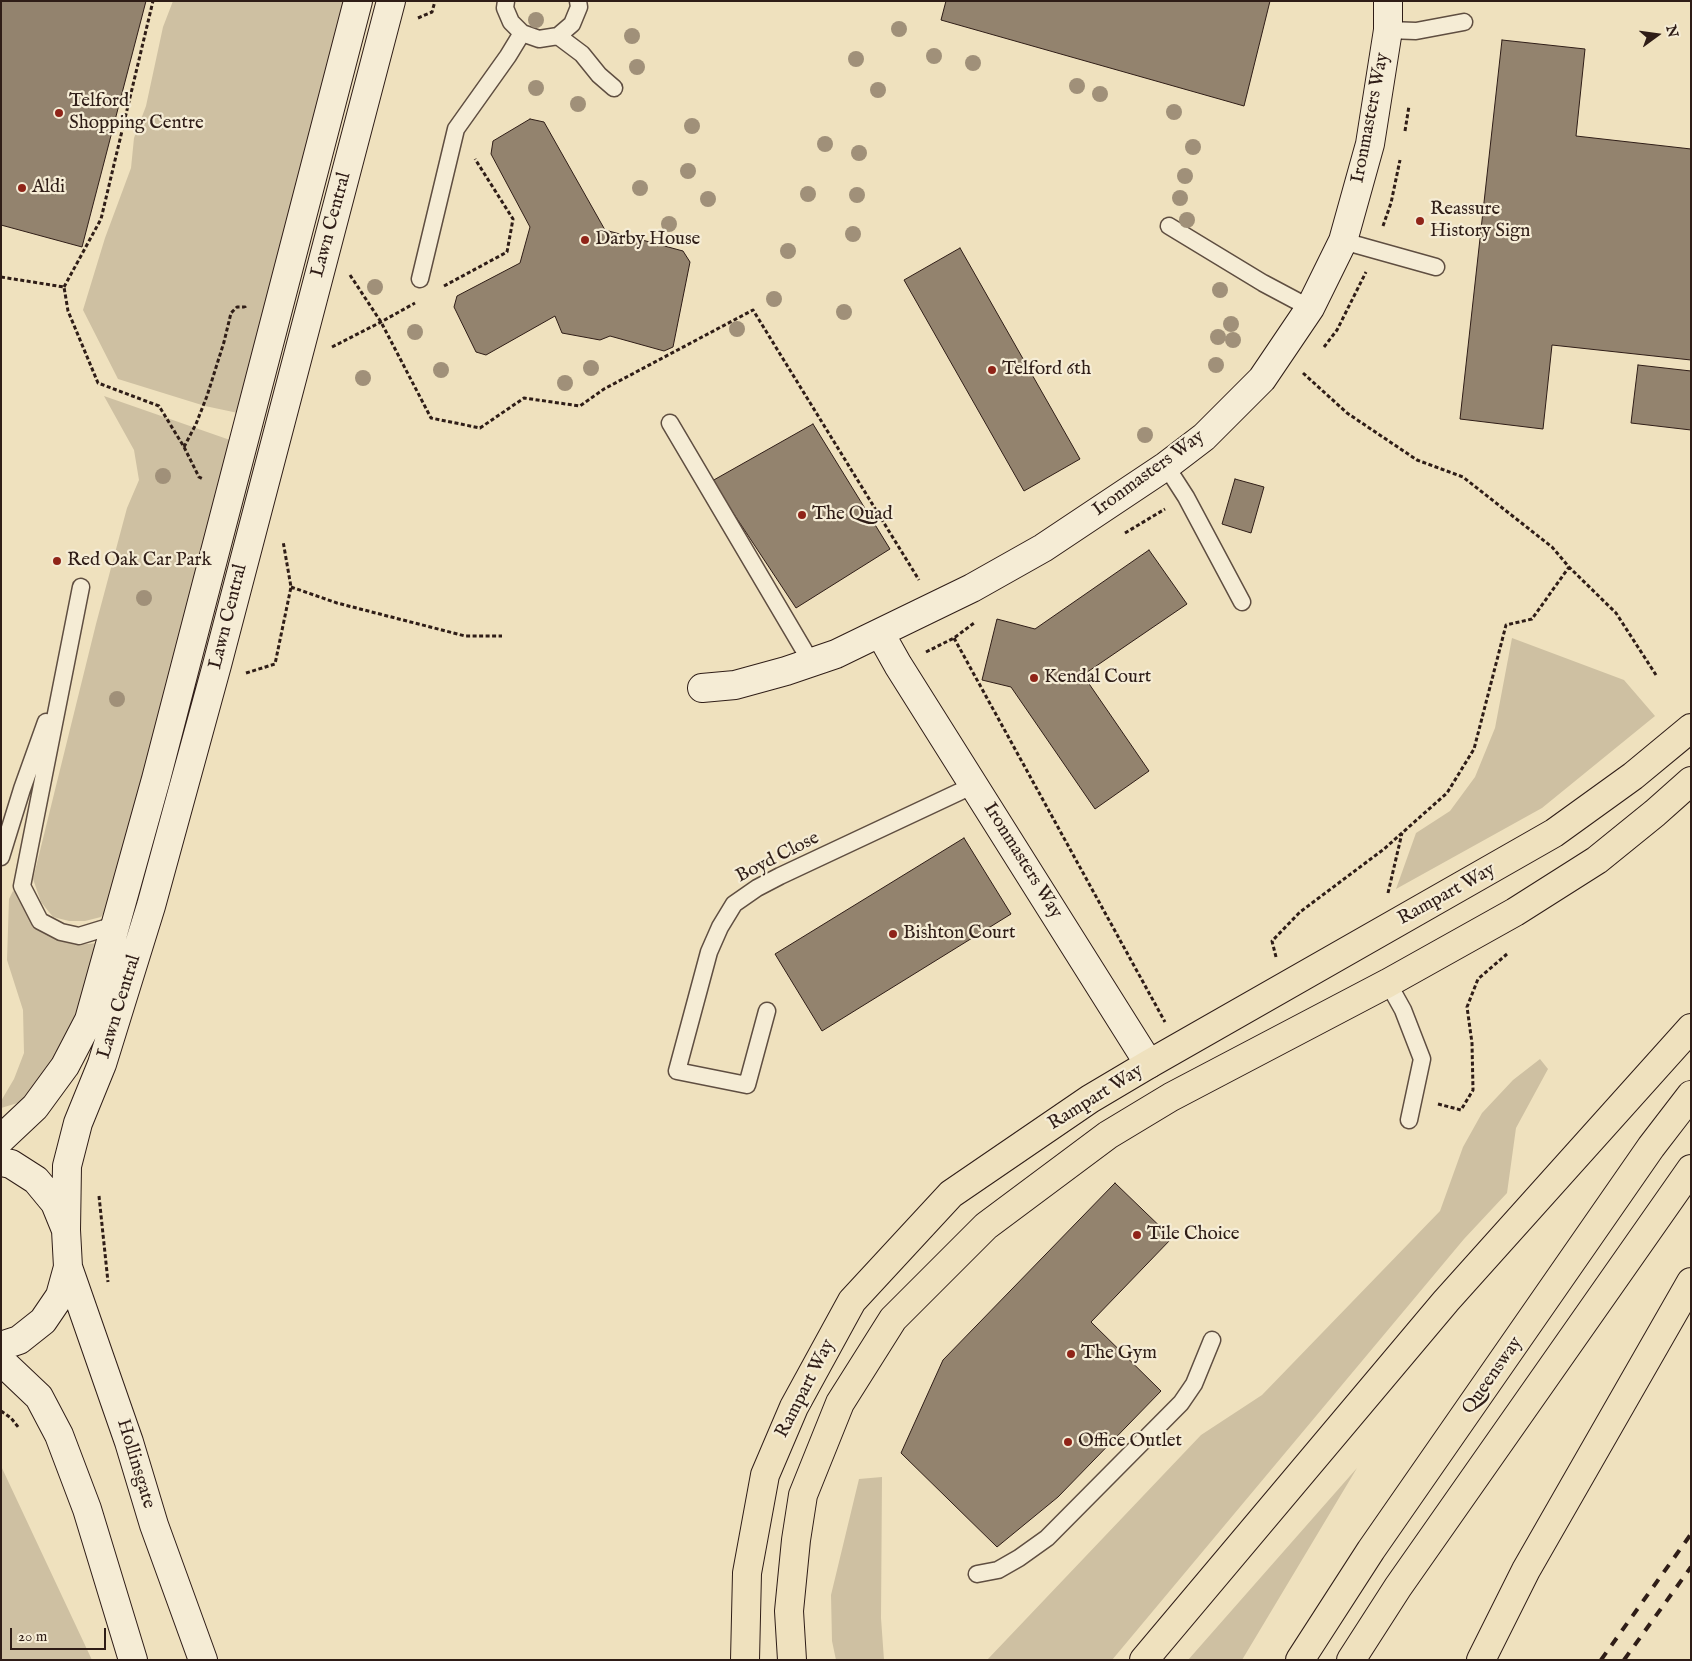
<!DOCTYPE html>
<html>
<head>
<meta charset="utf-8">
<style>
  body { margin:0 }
  #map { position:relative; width:1692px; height:1661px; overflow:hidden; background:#efe1be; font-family:"IM FELL English",serif }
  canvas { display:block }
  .frame { position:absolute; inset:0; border:2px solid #2f1d17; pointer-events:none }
  .north { position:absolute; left:1632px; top:10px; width:50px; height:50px; -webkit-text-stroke:4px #f5ecd5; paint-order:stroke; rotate:76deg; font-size:14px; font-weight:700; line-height:20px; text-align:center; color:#2f1d17 }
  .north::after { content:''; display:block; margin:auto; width:18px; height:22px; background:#2f1d17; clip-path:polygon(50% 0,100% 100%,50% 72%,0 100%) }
  .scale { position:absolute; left:10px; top:1628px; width:96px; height:22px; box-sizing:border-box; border:2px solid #2f1d17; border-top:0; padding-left:6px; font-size:15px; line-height:18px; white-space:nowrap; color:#2f1d17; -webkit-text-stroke:4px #f5ecd5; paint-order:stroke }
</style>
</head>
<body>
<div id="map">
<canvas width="1692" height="1661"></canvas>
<div class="frame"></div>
<div class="north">N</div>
<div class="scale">20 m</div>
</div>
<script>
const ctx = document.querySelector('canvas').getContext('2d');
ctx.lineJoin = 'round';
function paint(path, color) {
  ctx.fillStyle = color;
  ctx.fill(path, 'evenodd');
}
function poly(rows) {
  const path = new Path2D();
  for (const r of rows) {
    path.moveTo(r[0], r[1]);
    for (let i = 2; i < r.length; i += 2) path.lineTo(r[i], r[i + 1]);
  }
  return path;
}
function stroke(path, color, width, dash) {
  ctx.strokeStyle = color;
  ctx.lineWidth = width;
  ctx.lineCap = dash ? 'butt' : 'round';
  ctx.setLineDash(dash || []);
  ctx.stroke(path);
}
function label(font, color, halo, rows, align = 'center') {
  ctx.font = font + ' "IM FELL English",serif';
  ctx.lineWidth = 4.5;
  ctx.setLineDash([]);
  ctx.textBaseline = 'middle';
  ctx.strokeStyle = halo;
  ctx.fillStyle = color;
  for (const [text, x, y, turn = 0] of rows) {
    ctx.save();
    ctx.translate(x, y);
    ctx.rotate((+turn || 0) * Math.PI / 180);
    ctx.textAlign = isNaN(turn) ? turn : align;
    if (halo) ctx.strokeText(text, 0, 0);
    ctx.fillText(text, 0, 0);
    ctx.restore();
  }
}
paint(poly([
  [173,1,345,1,238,413,205,406,118,379,83,310,105,238,131,168,134,138,146,106,163,27],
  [104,396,230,440,109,905,101,917,85,921,69,921,53,917,41,902,33,879,96,624,127,508,139,480,134,450],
  [1512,638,1624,680,1655,716,1542,808,1396,889,1416,833,1450,811,1475,777,1495,728],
  [13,891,18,893,23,908,39,927,54,939,76,945,98,943,86,996,49,1070,21,1102,1,1108,1,1101,14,1079,24,1053,23,1010,7,960,9,899],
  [1540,1059,1548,1069,1516,1128,1507,1193,1464,1239,1112,1660,987,1660,1201,1435,1262,1395,1440,1211,1463,1147,1482,1113,1513,1080],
  [1,1466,92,1660,1,1660],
  [1357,1468,1242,1660,1188,1660],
  [882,1477,881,1618,884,1660,836,1660,832,1641,831,1595,859,1479]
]), '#cec0a2');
const building = poly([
  [1,1,146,1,82,247,1,225,1,1],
  [946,1,1270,1,1244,106,941,20,946,1],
  [1502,40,1585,49,1576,136,1691,149,1691,360,1552,345,1543,429,1460,419,1502,40],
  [530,119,544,122,605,230,683,251,690,262,673,347,664,351,610,336,600,340,562,333,555,316,486,355,476,352,454,307,457,296,520,263,530,227,491,154,493,141,530,119],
  [960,248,1080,459,1024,491,904,280,960,248],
  [1638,365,1691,371,1691,430,1631,423,1638,365],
  [813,424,890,549,796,608,712,481,813,424],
  [1235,479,1264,487,1251,533,1222,524,1235,479],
  [1149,550,1187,604,1083,675,1149,771,1095,809,1011,687,982,680,997,619,1035,629,1149,550],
  [964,838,1011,914,822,1031,775,954,964,838],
  [1115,1183,1172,1238,1091,1322,1161,1391,1058,1497,997,1547,901,1453,943,1360,1115,1183]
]);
paint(building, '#93836e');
stroke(building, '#2f1d17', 1);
const lane = poly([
  [506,1,505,8,511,22,522,33,539,39,558,36,572,24,579,7,578,1],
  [1388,30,1416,31,1464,22],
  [558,36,582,54,599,75,614,88],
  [1169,226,1263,283,1310,308],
  [1343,241,1436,267],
  [420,279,456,129,508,56,522,33],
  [670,423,811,662],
  [1166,466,1186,497,1242,602],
  [81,587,22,886,40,921,61,932,79,936,115,925],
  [1,857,22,789,46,722],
  [1388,983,1403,1010,1422,1059,1409,1120],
  [767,1011,747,1085,677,1071,709,952,720,927,734,904,757,888,780,876,974,785],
  [977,1574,998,1570,1019,1558,1047,1538,1181,1403,1194,1384,1212,1340]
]);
const secondary = poly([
  [880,633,898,665,1149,1064],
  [702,688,735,685,786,671,836,654,972,588,1043,548,1166,466,1204,437,1262,379,1310,308,1343,241,1370,144,1388,30,1388,1],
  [1,1139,35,1107,65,1066,89,1020,156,779,358,1],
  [1,1162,11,1164,36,1180,55,1203,66,1230,68,1267,60,1296,43,1321,19,1340,1,1346],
  [66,1230,67,1166,78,1123,102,1064,151,906,217,665,391,1],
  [68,1267,129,1442,154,1525,203,1660],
  [1,1361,39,1397,59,1435,87,1509,133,1660]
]);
const primary = poly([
  [745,1660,747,1573,765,1475,794,1407,852,1301,951,1194,1090,1099,1149,1064,1554,833,1633,776,1691,728],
  [792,1660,789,1611,796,1540,803,1495,840,1403,893,1319,986,1226,1108,1135,1171,1097,1388,983,1515,912,1597,860,1655,813,1691,781]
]);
const highway = poly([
  [1144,1660,1446,1301,1691,1028],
  [1300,1660,1371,1550,1651,1147,1691,1095],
  [1351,1660,1398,1587,1691,1169],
  [1481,1660,1526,1570,1691,1282]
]);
stroke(lane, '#5f4e41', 19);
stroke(secondary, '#2f1d17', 30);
stroke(primary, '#2f1d17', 30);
stroke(highway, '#2f1d17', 30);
stroke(poly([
  [418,18,432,12,435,1],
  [1405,131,1409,106],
  [1383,226,1391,203,1400,160],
  [350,275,381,322,431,418,480,428,524,398,580,406,604,389,753,310,919,580],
  [1,277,64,287,68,311,98,383,159,406,184,447,199,477,203,479],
  [444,286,507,252,513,219,475,159],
  [64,287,101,219,153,1],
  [332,347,381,322,415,303],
  [1324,347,1337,330,1366,272],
  [1303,373,1347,413,1417,460,1463,477,1552,547,1569,567,1616,613,1656,675],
  [184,447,196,424,207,396,224,342,231,313,237,307,245,307,246,310],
  [1125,533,1165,509],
  [291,587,337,603,465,636,502,636],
  [954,638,1165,1022],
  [926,652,954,638,974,623],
  [246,673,275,664,291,587,283,541],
  [1388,893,1402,833],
  [1276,957,1272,941,1300,912,1384,849,1447,793,1474,749,1506,625,1532,619,1569,567],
  [1438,1104,1461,1110,1473,1090,1472,1043,1467,1007,1478,979,1507,954],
  [99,1196,108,1282],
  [1,1411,11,1418,19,1428]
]), '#2f1d17', 3, [4, 2.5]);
stroke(lane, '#f5ecd5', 16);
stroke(secondary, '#f5ecd5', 28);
stroke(primary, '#efe1be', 28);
stroke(highway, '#efe1be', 28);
stroke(poly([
  [1601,1660,1691,1534],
  [1624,1660,1691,1567]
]), '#2f1d17', 4, [9, 9]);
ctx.fillStyle = '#a09079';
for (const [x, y] of [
  [536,20],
  [899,29],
  [632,36],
  [934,56],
  [856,59],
  [973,63],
  [637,67],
  [1077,86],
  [536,88],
  [878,90],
  [1100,94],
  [578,104],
  [1174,112],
  [692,126],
  [825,144],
  [1193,147],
  [859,153],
  [688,171],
  [1185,176],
  [640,188],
  [808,194],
  [857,195],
  [1180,198],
  [708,199],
  [1187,220],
  [669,224],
  [853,234],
  [788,251],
  [375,287],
  [1220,290],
  [774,299],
  [844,312],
  [1231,324],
  [737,329],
  [415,332],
  [1218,337],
  [1233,340],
  [1216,365],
  [591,368],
  [441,370],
  [363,378],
  [565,383],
  [1145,435],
  [163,476],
  [144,598],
  [117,699]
]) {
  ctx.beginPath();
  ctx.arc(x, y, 8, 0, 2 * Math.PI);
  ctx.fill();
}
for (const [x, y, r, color] of [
  [59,113,5,"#8f2418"],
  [22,188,5,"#8f2418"],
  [1420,221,5,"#8f2418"],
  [585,240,5,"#8f2418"],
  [992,370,5,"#8f2418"],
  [802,515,5,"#8f2418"],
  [57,561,5,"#8f2418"],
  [1034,678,5,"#8f2418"],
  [893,934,5,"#8f2418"],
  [1137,1235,5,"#8f2418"],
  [1071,1354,5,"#8f2418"],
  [1068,1442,5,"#8f2418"]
]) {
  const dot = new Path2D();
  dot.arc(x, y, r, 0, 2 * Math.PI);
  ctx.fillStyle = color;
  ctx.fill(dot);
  stroke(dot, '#f5ecd5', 2);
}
label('19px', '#2f1d17', '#f5ecd5', [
  ["Telford",69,102],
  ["Shopping Centre",69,124],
  ["Aldi",32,188],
  ["Reassure",1430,210],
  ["History Sign",1430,232],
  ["Darby House",595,240],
  ["Telford 6th",1002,370],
  ["The Quad",812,515],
  ["Red Oak Car Park",67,561],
  ["Kendal Court",1044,678],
  ["Bishton Court",903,934],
  ["Tile Choice",1147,1235],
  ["The Gym",1081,1354],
  ["Office Outlet",1078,1442]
], 'left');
label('19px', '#2f1d17', '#f5ecd5', [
  ["Ironmasters Way",1371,118,-79],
  ["Lawn Central",332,225,-75],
  ["Ironmasters Way",1149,474,-36],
  ["Lawn Central",229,617,-76],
  ["Boyd Close",778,858,-27],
  ["Ironmasters Way",1022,861,58],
  ["Rampart Way",1447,895,-29],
  ["Lawn Central",120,1007,-73],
  ["Rampart Way",1096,1098,-32],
  ["Queensway",1493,1376,-55],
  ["Rampart Way",806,1389,-63],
  ["Hollinsgate",135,1464,73]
]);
</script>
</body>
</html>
